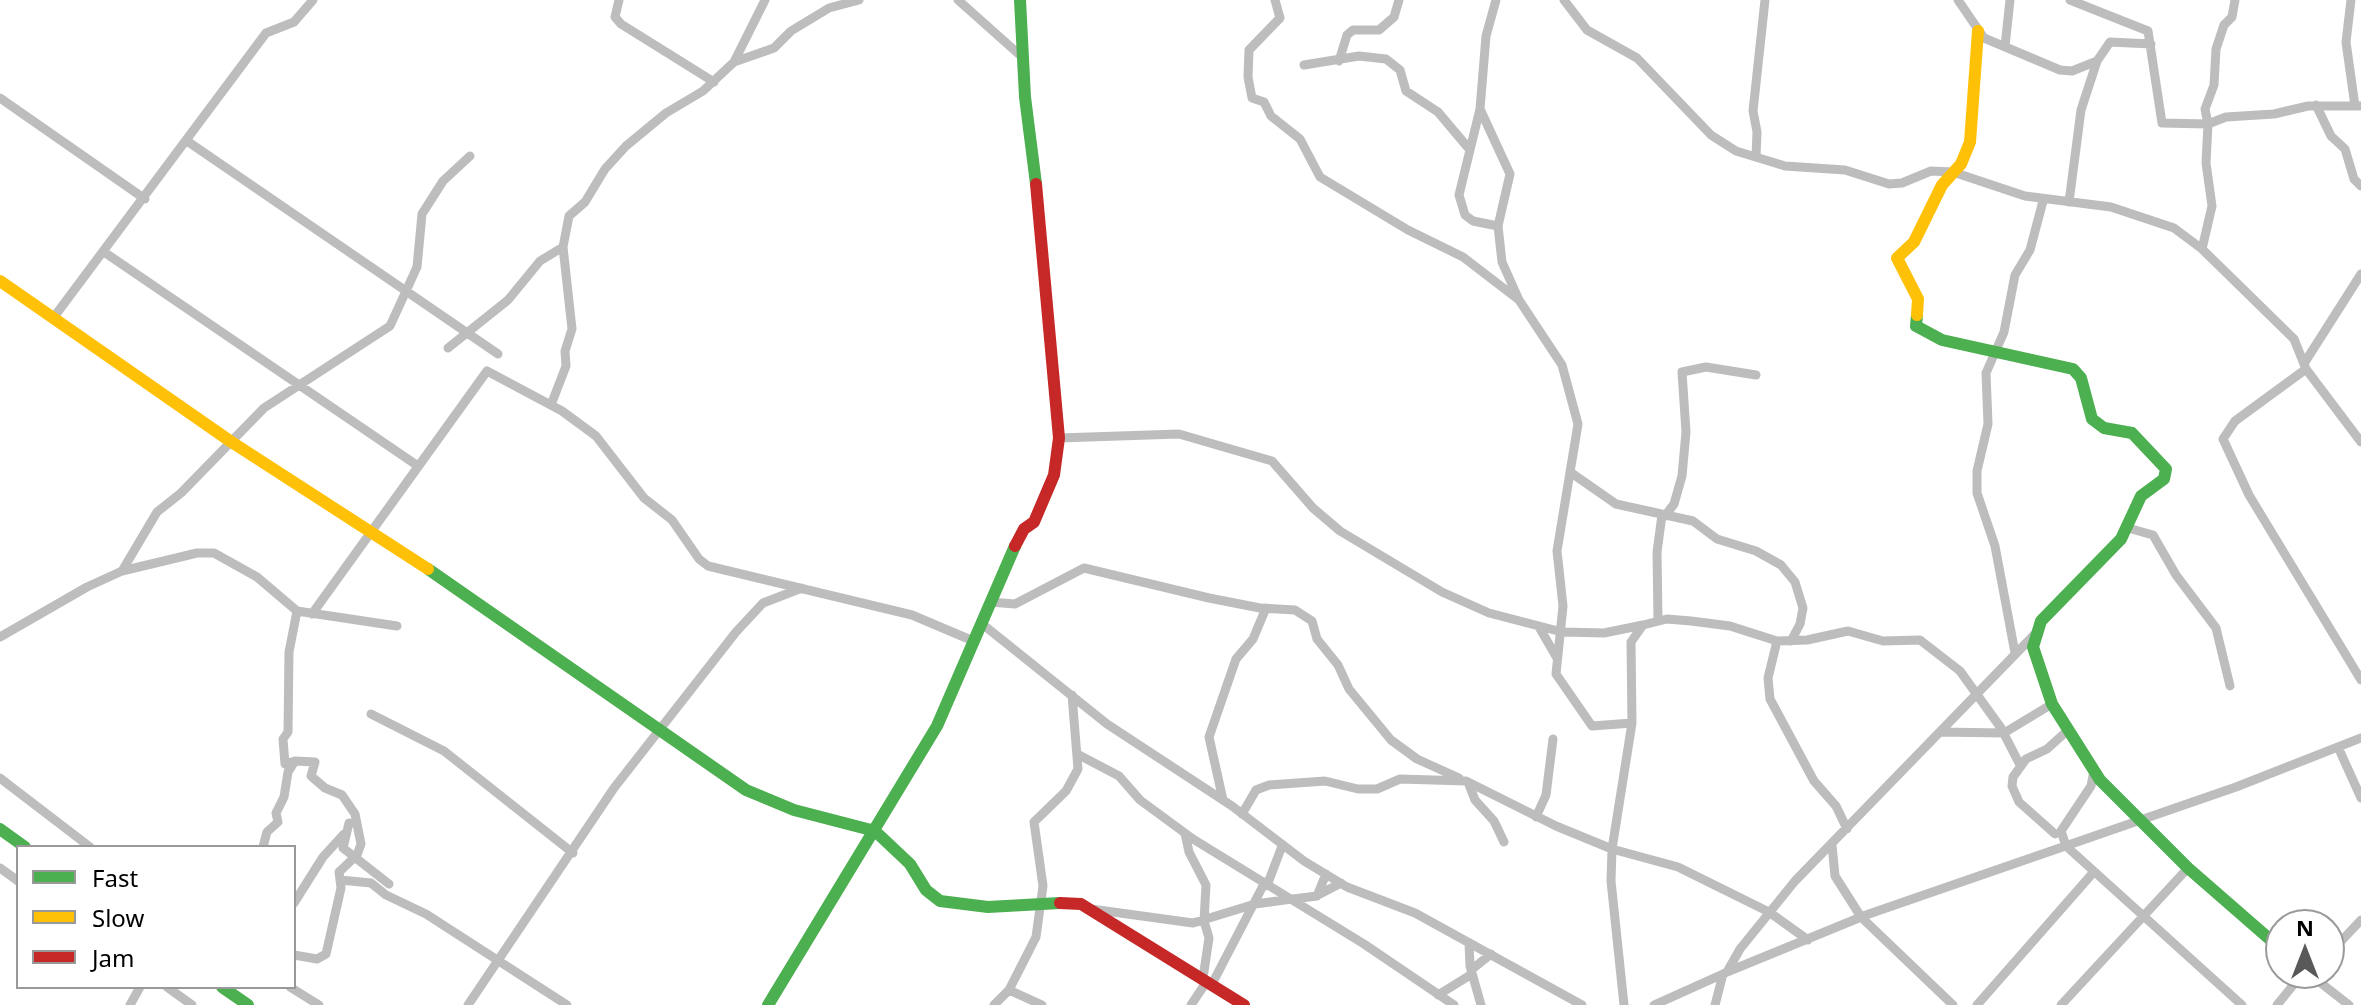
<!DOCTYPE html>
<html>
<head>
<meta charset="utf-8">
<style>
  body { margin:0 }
  #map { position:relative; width:2361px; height:1005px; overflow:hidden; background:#fff; font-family:"Noto Sans",sans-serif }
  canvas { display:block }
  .legend { position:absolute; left:16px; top:845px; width:280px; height:144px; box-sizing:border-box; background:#fff; border:2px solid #999; margin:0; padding:10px 14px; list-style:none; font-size:24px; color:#000 }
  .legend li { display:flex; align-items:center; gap:16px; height:40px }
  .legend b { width:40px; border:2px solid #999 }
  .north { position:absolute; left:2265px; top:909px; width:80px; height:80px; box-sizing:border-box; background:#fff; border:2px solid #999; border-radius:50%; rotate:0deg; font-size:22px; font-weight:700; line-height:32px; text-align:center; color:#000 }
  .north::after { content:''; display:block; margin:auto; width:28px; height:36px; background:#595959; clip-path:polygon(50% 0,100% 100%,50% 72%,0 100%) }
</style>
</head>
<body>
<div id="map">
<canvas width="2361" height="1005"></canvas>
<ul class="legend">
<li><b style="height:10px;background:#4caf50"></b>Fast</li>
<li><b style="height:10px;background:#ffc107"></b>Slow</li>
<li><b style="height:10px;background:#c62828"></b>Jam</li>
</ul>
<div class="north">N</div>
</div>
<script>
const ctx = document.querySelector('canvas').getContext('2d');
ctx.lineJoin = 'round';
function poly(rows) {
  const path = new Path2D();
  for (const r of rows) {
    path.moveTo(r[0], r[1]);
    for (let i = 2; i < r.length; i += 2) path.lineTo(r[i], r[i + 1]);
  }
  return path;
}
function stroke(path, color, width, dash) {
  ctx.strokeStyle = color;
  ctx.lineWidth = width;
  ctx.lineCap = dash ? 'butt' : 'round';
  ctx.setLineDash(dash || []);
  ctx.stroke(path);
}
stroke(poly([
  [619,0,615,17,621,24,714,82],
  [958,0,1022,57],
  [1275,0,1280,18,1249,50,1248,77,1252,98,1264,102,1271,116,1300,139,1320,177,1408,230,1463,257,1519,300],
  [1496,0,1486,36,1480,109,1459,195,1465,215,1473,221,1498,226],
  [1564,0,1587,30,1637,58,1711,135,1736,151,1785,166,1845,170,1889,184,1902,183,1931,171,1953,172,2025,196,2111,207,2174,228,2202,249,2294,339,2306,369,2361,442],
  [1958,0,1984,38,2060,70,2072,71,2097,61,2110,42,2151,44],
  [2070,0,2148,31,2162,123,2208,124,2206,163,2212,206,2202,249],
  [2235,0,2232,17,2224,25,2216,49,2214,85,2205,109,2208,124,2226,117,2274,114,2308,106,2361,106],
  [2351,0,2346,42,2355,106],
  [2005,46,2010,0],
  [1339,61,1347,35,1353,30,1379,30,1394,17,1399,0],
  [734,62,765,0],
  [1304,65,1359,56,1386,59,1400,70,1406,91,1438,112,1470,150],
  [0,98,145,199],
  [2316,105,2331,136,2345,149,2354,179,2361,186],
  [1480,109,1510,174,1498,226,1502,262,1519,300,1562,365,1578,424,1557,551,1563,606,1556,674,1592,726,1632,723],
  [187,141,498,354],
  [1756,157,1757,132,1753,111,1765,0],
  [2069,202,2081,110,2097,61],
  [104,252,418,466],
  [54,317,266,33,294,22,313,0],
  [448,348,508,300,540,261,563,247],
  [2305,362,2361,274],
  [2306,369,2235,421,2223,439,2249,495,2361,680],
  [551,405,566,366,565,351,572,329,563,247,569,216,585,202,605,169,626,146,666,113,703,91,734,62,774,48,791,31,829,8,859,0],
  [1059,438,1179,434,1272,461,1313,508,1340,531,1442,592,1489,613,1562,632,1604,633,1643,625],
  [1570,472,1616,504,1693,521,1717,539,1756,551,1781,565,1795,582,1803,608,1800,624,1791,641],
  [1665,516,1674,504,1682,476,1686,432,1682,372,1706,367,1756,375],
  [2128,528,2153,535,2176,575,2216,628,2230,686],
  [122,571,197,553,214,553,257,577,297,611,397,626],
  [990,602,1015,604,1084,568,1209,598,1260,608,1295,610,1312,621,1317,639,1338,665,1349,689,1391,740,1417,759,1459,778],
  [312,614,487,371,562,411,596,436,644,498,672,520,699,559,708,566,912,615,971,640],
  [1658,621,1657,552,1662,515],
  [981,623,1107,724,1232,806,1304,861,1347,887,1415,913,1582,1005],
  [1539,627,1557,658],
  [0,637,87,587,122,571,157,512,181,493,264,408,390,326,417,267,422,214,443,181,470,156],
  [1777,641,1768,678,1770,699,1814,781,1836,806,1847,829],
  [2015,653,1995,546,1977,493,1977,471,1988,424,1986,373,2004,332,2015,275,2030,250,2043,201],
  [371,714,444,751,573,853],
  [1940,732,2004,733,2052,704],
  [2338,747,2361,798],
  [1079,755,1119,776,1140,800,1193,839,1364,944,1454,1005],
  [2094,771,2091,786,2061,831,2066,846,2242,1005],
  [0,778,90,847],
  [1468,782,1475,800,1494,821,1504,842],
  [1223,800,1209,737,1236,659,1253,639,1266,608],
  [1242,814,1256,790,1269,785,1325,781,1358,789,1377,789,1400,779,1466,781,1556,826,1612,849,1678,867,1769,912,1808,940],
  [1536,817,1546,795,1553,739],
  [349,823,343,848,389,884],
  [1185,833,1189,852,1206,885,1204,921,1209,938,1203,978],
  [2055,834,2019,802,2012,786,2013,777,2026,759,2047,749,2067,731],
  [1832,845,1835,876,1861,917,1953,1005],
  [263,847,267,832,278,822,276,813,284,797,288,772,295,761,285,764,283,739,288,732,289,652,297,611],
  [0,868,18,881],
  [340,880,371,883,386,895,426,914,567,1005],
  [1268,883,1282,846],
  [1318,895,1341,883],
  [1293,899,1317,896,1326,874],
  [294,903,323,857,344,834],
  [1091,909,1193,923,1255,904,1292,899],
  [1469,943,1470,966,1481,1005],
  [2329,954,2361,920],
  [294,955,317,959,326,954,341,888,339,872,357,855,361,844,355,814,342,795,325,788,311,776,315,762,295,761],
  [1471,970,1491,954],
  [1727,972,1740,949,1795,881,2034,635],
  [2308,973,2349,1005],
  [1212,984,1265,882],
  [167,987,192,1005],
  [290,987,319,1005],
  [1009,990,1042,1005],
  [1438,995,1472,974],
  [130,1005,140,987],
  [468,1005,614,788,736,632,763,603,802,588],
  [994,1005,1009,990,1036,937,1043,886,1034,822,1066,791,1078,769,1072,695],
  [1191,1005,1207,981],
  [1624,1005,1611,881,1612,849,1632,723,1631,642,1643,625,1667,619,1691,621,1730,626,1777,641,1807,640,1848,631,1883,641,1920,640,1960,671,2001,728,2020,765],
  [1654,1005,1723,974],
  [1715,1005,1723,974,1727,972,1866,915,2236,787,2361,738],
  [1977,1005,2092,874],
  [2061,1005,2188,868],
  [2277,1005,2303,973]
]), '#bdbdbd', 9);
stroke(poly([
  [1020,0,1025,97,1036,184],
  [1917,315,1916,326,1942,340,2073,369,2081,378,2092,419,2104,428,2132,433,2166,469,2164,479,2141,496,2121,539,2041,621,2033,647,2052,704,2100,780,2188,868,2281,949],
  [428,569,746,790,794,810,875,831,910,864,926,890,940,901,988,907,1060,903],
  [0,829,25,847],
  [222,987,248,1005],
  [768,1005,937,726,1015,546]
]), '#4caf50', 12);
stroke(poly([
  [0,281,230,441,428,569],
  [1917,315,1918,299,1897,258,1914,242,1942,185,1961,164,1970,142,1978,31]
]), '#ffc107', 12);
stroke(poly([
  [1015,546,1024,529,1034,522,1054,475,1059,438,1036,184],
  [1060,903,1081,904,1244,1005]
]), '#c62828', 12);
</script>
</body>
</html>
